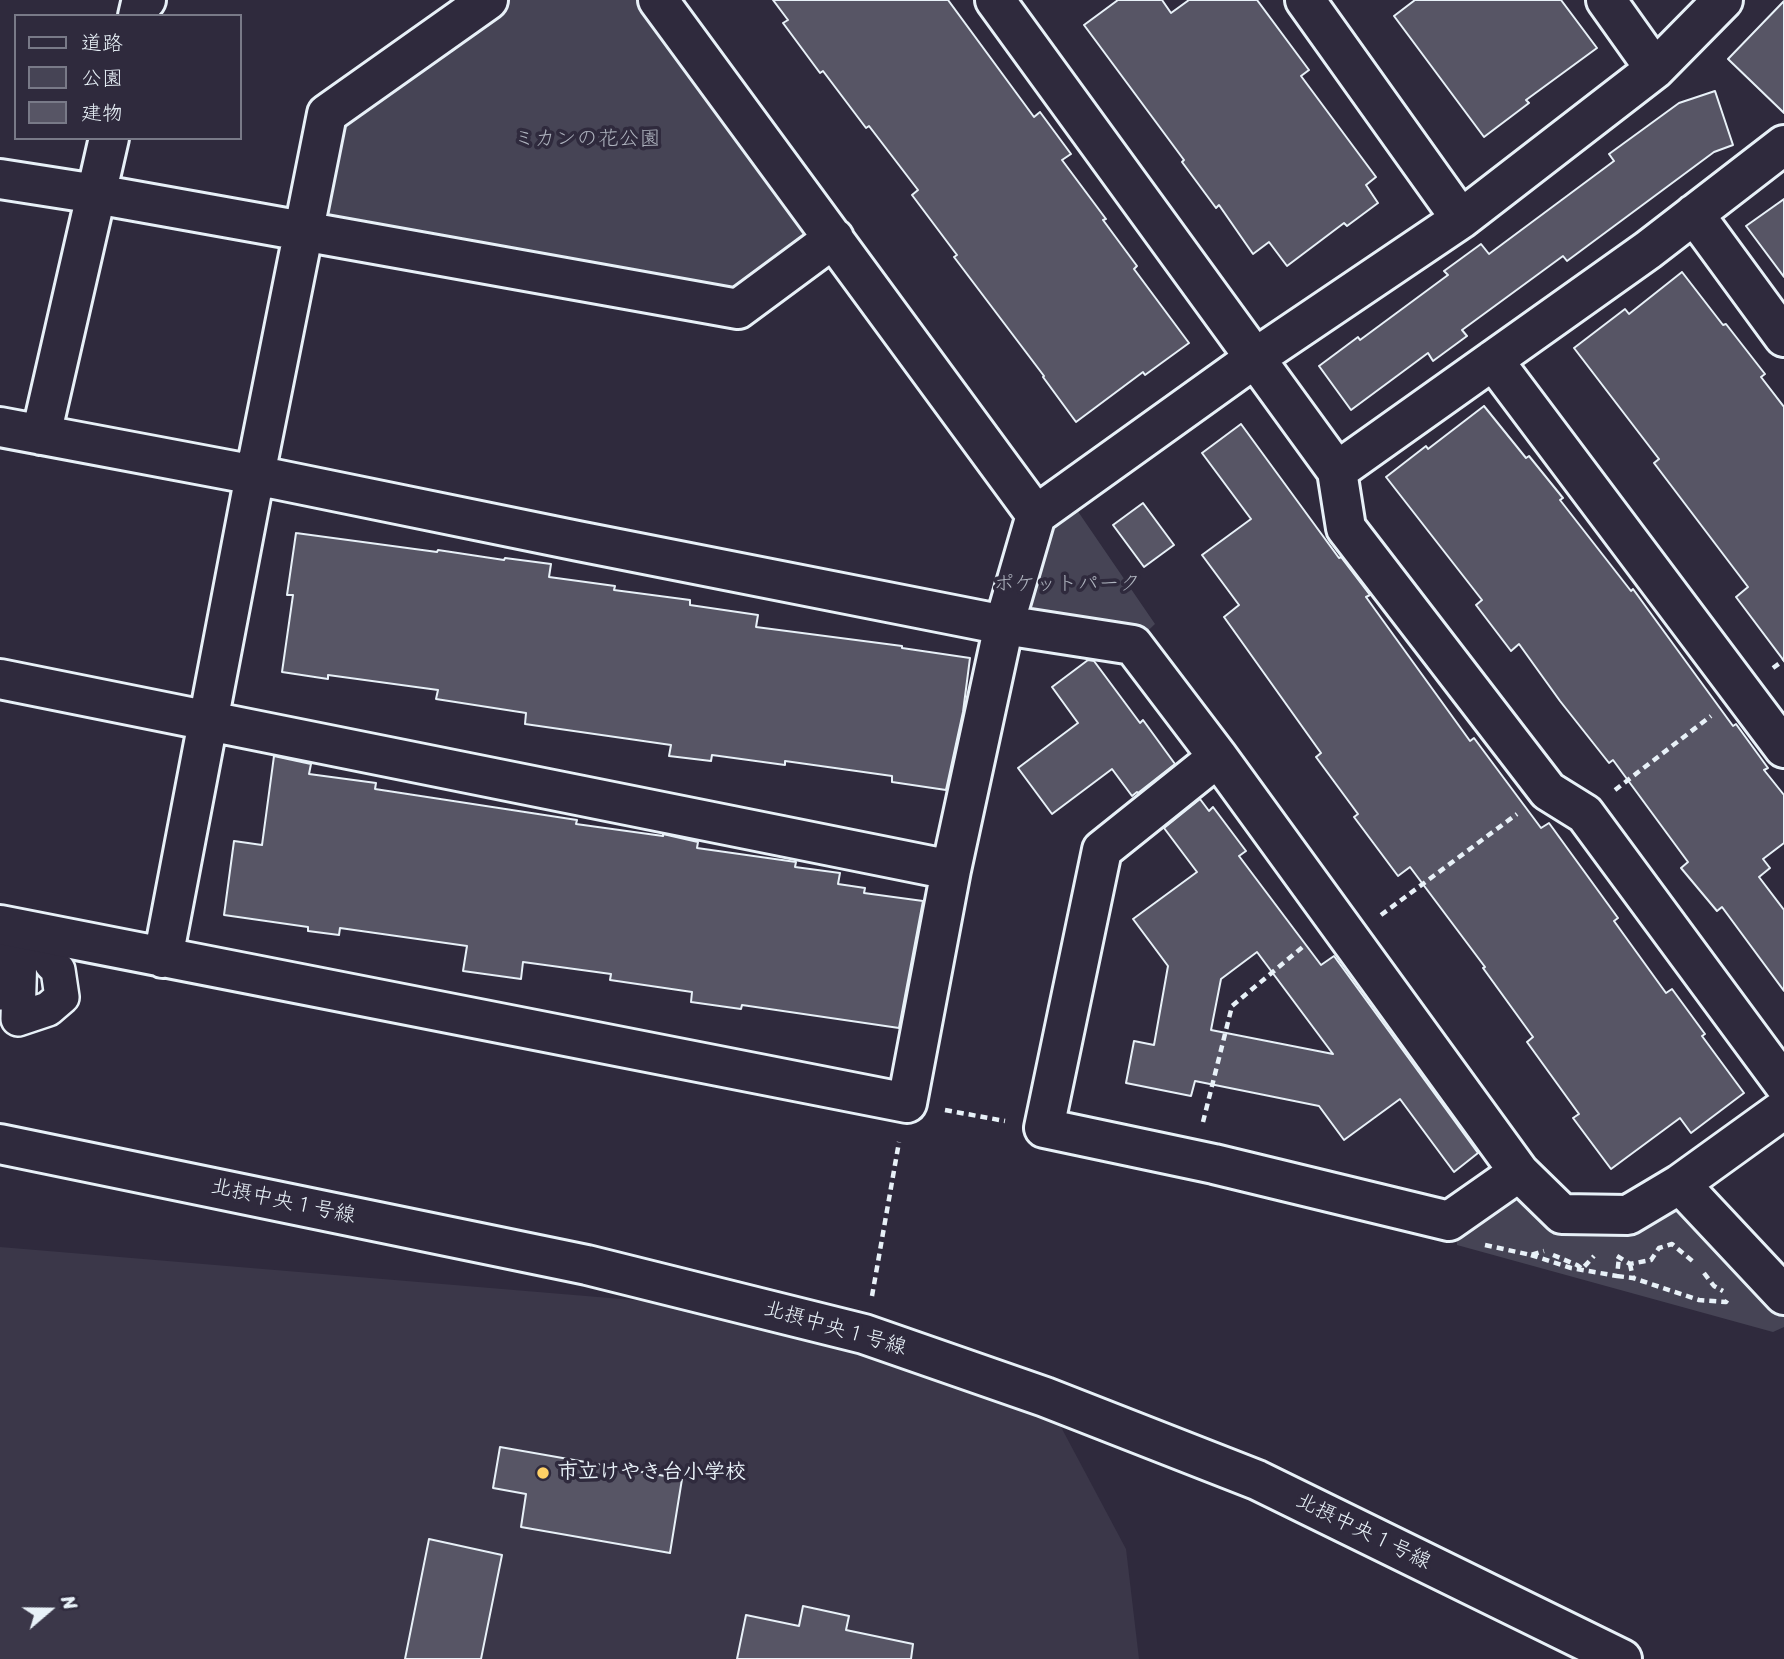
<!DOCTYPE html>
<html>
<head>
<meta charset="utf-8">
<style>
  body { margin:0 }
  #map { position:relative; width:1784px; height:1659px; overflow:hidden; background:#2f2a3d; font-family:Sriracha,"Klee One",sans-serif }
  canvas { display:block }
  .legend { position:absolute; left:14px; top:14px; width:228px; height:126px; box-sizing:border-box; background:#2f2a3d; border:2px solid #797a88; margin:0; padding:9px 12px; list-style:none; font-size:21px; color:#e8f1f8 }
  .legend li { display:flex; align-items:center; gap:14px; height:35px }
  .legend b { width:35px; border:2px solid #797a88 }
  .north { position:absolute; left:14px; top:1575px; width:70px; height:70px; -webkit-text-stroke:5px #2f2a3d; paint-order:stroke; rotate:70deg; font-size:19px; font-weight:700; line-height:28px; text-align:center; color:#e8f1f8 }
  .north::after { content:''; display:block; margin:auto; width:24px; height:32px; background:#e8f1f8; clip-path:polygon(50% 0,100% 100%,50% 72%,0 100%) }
</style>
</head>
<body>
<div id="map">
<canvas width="1784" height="1659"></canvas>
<ul class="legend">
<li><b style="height:9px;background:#2f2a3d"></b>道路</li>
<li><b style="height:19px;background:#464455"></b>公園</li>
<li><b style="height:19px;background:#575565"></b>建物</li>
</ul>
<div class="north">N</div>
</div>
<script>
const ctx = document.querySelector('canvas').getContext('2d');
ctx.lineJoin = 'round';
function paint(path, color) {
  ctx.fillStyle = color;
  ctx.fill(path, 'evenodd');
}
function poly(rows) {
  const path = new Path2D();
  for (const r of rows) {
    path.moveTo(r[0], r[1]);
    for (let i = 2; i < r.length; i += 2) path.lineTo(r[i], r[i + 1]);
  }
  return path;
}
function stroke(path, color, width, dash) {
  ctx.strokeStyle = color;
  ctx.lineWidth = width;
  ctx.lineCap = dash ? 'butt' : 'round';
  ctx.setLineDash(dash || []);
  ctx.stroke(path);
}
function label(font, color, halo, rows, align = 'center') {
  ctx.font = font + ' Sriracha,"Klee One",sans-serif';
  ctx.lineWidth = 7;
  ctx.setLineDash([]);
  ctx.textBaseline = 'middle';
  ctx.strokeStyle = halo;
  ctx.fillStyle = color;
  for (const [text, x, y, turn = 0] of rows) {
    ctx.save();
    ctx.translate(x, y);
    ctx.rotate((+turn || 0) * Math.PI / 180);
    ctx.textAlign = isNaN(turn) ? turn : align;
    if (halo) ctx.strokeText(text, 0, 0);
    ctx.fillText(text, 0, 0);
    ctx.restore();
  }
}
paint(poly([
  [0,1247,777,1312,1045,1397,1126,1549,1139,1659,0,1659]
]), '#3b3749');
paint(poly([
  [488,0,658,0,834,238,738,309,303,231,327,114],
  [1066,494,1155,624,1133,645,1004,625],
  [1513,1188,1554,1221,1679,1195,1784,1311,1784,1327,1773,1332,1457,1245,1456,1230]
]), '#464455');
const building = poly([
  [773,0,948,0,1034,117,1040,112,1071,154,1062,160,1106,219,1103,220,1137,266,1134,269,1189,343,1145,375,1143,372,1076,422,1043,377,1044,376,954,257,957,255,912,195,918,190,869,126,866,128,823,71,820,73,783,23,788,20,773,0],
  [1118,0,1162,0,1171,13,1189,0,1257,0,1309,70,1301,76,1376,177,1366,185,1378,203,1347,226,1344,223,1287,266,1269,242,1253,254,1219,205,1216,208,1182,162,1184,160,1084,25,1118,0],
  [1415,0,1561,0,1597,48,1526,100,1529,103,1484,137,1394,16,1415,0],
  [1784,1,1784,113,1728,59,1784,1],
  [1715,91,1733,145,1714,152,1567,261,1563,256,1462,330,1467,336,1433,361,1428,353,1351,410,1319,366,1358,337,1360,340,1448,275,1444,271,1481,244,1489,254,1614,161,1609,154,1679,103,1715,91],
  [1784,199,1784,277,1746,226,1784,199],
  [1682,272,1723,325,1726,324,1765,374,1761,377,1784,407,1784,661,1736,597,1748,587,1654,463,1659,459,1574,348,1625,309,1629,314,1682,272],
  [1484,406,1526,458,1529,456,1563,498,1560,500,1631,591,1633,589,1733,726,1736,724,1768,768,1764,770,1784,795,1784,843,1763,859,1770,868,1759,877,1784,910,1784,991,1722,907,1717,911,1681,868,1688,862,1613,760,1609,763,1560,701,1519,644,1511,651,1476,605,1482,600,1386,477,1426,446,1428,449,1484,406],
  [1241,424,1339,558,1341,557,1370,595,1366,597,1470,741,1474,738,1541,828,1549,823,1618,918,1614,921,1666,993,1672,989,1705,1034,1702,1036,1744,1093,1691,1133,1680,1118,1611,1169,1573,1118,1579,1114,1527,1042,1533,1037,1483,968,1485,967,1410,867,1398,876,1354,817,1358,814,1316,757,1321,753,1224,617,1239,605,1202,555,1251,519,1202,453,1241,424],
  [1143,503,1174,545,1144,567,1113,525,1143,503],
  [296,533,437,552,438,550,504,560,505,558,551,564,549,577,615,586,614,590,690,600,690,605,758,615,756,627,902,646,902,648,970,658,963,712,946,790,892,782,892,776,785,761,785,765,712,755,711,761,669,756,671,745,525,724,526,713,436,699,438,690,328,675,328,679,282,672,293,595,287,595,296,533],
  [1088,660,1094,661,1140,723,1143,720,1175,764,1138,793,1137,792,1132,796,1112,769,1052,814,1018,768,1078,723,1052,687,1088,660],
  [274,756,311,764,309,774,376,783,375,789,577,820,576,824,663,836,663,834,698,842,697,848,796,862,795,867,840,873,838,884,865,888,864,893,923,901,899,1028,742,1005,741,1009,691,1002,692,992,610,980,611,974,523,962,521,979,463,971,467,946,340,928,339,935,308,931,308,927,224,915,234,841,262,845,274,756],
  [1200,799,1209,811,1213,807,1246,851,1239,856,1321,965,1334,956,1478,1153,1454,1172,1400,1099,1344,1140,1319,1106,1195,1081,1191,1096,1126,1083,1134,1041,1154,1045,1168,966,1133,919,1197,872,1164,828,1200,799],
  [1257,952,1333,1054,1211,1030,1221,979,1257,952],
  [500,1447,682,1479,670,1553,521,1527,526,1494,493,1488,500,1447],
  [429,1539,502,1555,481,1659,405,1659,429,1539],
  [803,1606,849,1616,846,1630,913,1644,911,1659,737,1659,746,1615,799,1626,803,1606]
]);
paint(building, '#575565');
stroke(building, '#e8f1f8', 2);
const pedestrian = poly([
  [0,993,7,951,20,952,18,1019,48,1009,62,997,58,970,51,963,55,936]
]);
const minor = poly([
  [658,0,1036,515],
  [995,0,1337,471,1346,528,1548,791,1585,814,1784,1084],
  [1305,0,1461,219],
  [1606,0,1655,69],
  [138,16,141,3,146,0],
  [0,179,96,194,738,309,834,238],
  [1694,214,1784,337],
  [1493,360,1784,748],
  [0,427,255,475,578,541,1004,625,1133,645,1218,757,1519,1172],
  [41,435,109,138],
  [1337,471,1648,250,1784,145],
  [0,679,951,870],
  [1218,757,1102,850,1044,1128,1214,1164,1449,1221,1519,1172,1562,1214,1628,1215,1680,1184,1784,1295],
  [0,925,907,1103,951,870,1004,625,1036,515,1255,358,1461,219,1655,69,1723,0],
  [163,958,255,475,327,114,488,0],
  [1680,1184,1784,1109]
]);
const tertiary = poly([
  [0,1144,587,1265,864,1334,1045,1397,1257,1480,1622,1659]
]);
stroke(pedestrian, '#e8f1f8', 38);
stroke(minor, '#e8f1f8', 44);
stroke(tertiary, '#e8f1f8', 44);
stroke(poly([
  [1773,668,1784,660],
  [1615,790,1711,716],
  [1381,915,1517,814],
  [945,1110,1005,1121],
  [1203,1122,1232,1006,1305,945],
  [1485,1245,1531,1255,1544,1251],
  [1531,1255,1571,1268,1617,1276,1619,1257],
  [1553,1255,1577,1265,1582,1269,1594,1256],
  [1617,1256,1630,1264,1651,1260,1659,1248,1672,1244,1696,1264],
  [1630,1264,1633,1278],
  [1704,1273,1714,1286,1723,1291],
  [1617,1276,1633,1278,1699,1300,1726,1302,1730,1296],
  [872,1296,899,1142]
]), '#e8f1f8', 4.5, [7, 5]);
stroke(pedestrian, '#2f2a3d', 33);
stroke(minor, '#2f2a3d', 38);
stroke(tertiary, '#2f2a3d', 38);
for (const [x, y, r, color] of [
  [543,1473,7,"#ffd166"]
]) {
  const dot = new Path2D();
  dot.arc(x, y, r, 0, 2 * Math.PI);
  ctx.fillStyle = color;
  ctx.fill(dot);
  stroke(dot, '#2f2a3d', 2.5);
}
label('21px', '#afb4bf', '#2f2a3d', [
  ["ミカンの花公園",587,140],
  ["ポケットパーク",1067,585]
]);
label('21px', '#e8f1f8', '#2f2a3d', [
  ["北摂中央１号線",283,1202,12],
  ["北摂中央１号線",835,1329,16],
  ["北摂中央１号線",1363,1532,26]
]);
label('bold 21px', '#e8f1f8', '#2f2a3d', [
  ["市立けやき台小学校",557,1473]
], 'left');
</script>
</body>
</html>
